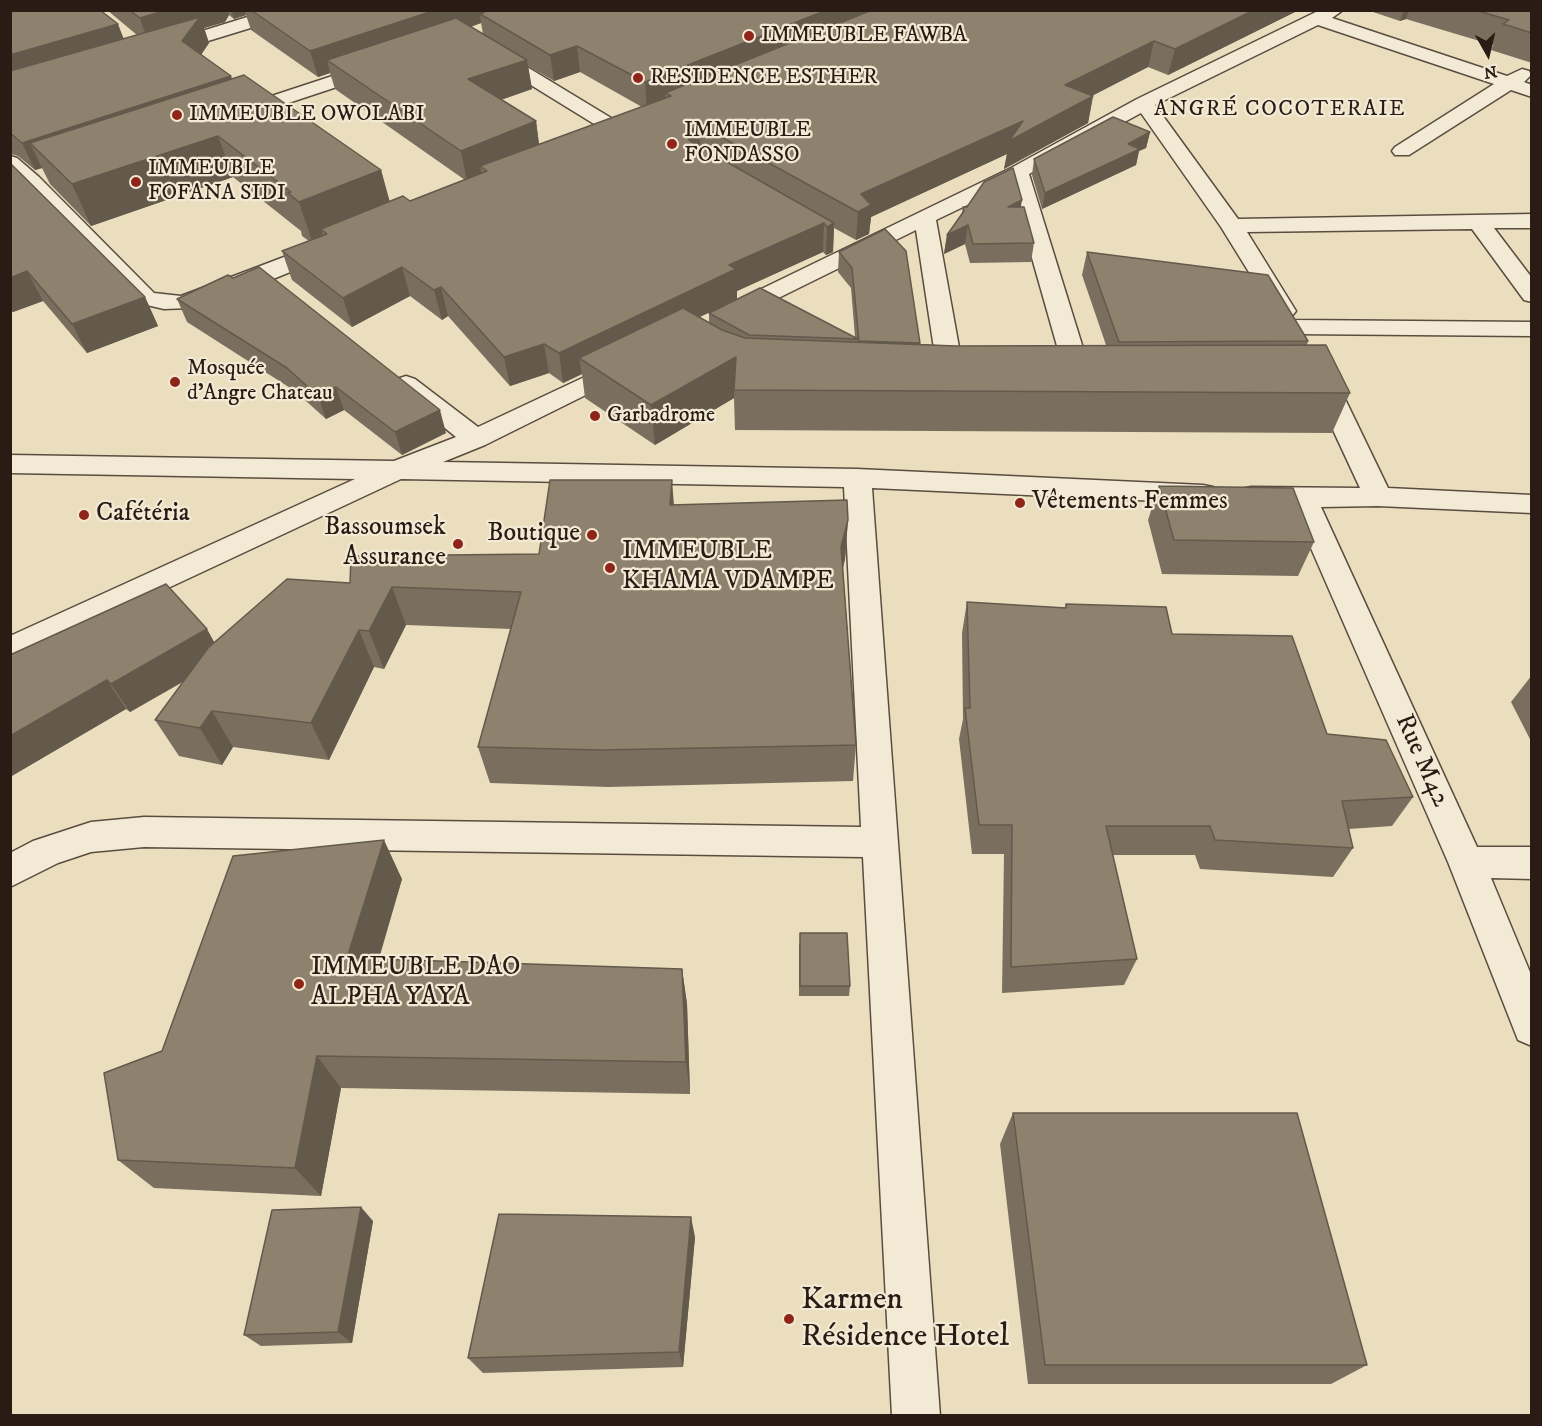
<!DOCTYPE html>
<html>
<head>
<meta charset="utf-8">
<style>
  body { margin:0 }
  #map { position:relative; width:1542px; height:1426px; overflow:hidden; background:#ebdebe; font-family:"IM FELL DW Pica",serif }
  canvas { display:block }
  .frame { position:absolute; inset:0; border:12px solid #2a1c15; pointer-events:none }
  .north { position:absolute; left:1458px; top:24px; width:60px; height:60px; -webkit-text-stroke:4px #f2ead5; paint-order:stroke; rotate:172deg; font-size:16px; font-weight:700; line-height:24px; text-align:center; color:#2a1c15 }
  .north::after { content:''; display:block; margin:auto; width:21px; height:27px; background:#2a1c15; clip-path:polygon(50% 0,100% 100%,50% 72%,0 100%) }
</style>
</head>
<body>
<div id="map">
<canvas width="1542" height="1426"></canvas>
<div class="frame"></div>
<div class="north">N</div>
</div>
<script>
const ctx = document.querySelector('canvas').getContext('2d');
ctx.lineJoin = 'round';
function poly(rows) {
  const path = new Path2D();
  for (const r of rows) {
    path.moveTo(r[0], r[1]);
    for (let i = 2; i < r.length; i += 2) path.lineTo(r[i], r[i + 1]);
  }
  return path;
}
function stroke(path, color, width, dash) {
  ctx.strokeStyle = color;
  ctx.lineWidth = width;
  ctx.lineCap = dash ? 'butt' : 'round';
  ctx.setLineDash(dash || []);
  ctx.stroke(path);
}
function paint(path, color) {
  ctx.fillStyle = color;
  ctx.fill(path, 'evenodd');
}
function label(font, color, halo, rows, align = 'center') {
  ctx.font = font + ' "IM FELL DW Pica",serif';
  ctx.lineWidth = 4.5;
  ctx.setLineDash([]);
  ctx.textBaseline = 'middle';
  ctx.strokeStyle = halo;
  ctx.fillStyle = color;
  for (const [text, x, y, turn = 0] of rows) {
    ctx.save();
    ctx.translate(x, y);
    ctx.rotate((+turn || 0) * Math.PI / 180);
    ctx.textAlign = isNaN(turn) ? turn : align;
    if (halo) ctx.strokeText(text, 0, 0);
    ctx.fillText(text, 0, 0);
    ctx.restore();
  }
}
const street = poly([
  [270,10,298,10,296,14,169,53,157,53,154,49,157,45,270,10],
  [1320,10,1343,10,1332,18,1507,76,1522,69,1529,71,1531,75,1524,82,1532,85,1532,97,1511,90,1409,155,1395,155,1392,151,1395,147,1494,84,1318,25,1155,105,1238,219,1532,214,1532,228,1494,228,1532,278,1532,302,1524,300,1472,229,1247,232,1296,311,1292,316,1284,318,1276,316,1221,227,1141,113,1029,174,1091,374,1087,379,1078,382,1069,379,1065,374,1011,184,936,220,964,375,960,380,951,383,942,380,938,375,916,230,738,318,730,320,722,318,718,313,722,308,1011,168,1137,99,1320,10],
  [493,49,499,50,626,127,629,131,626,135,619,137,612,135,487,58,484,54,487,50,493,49],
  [375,62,382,64,384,68,382,72,243,118,236,120,229,118,226,114,229,110,375,62],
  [10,156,17,158,39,177,154,293,181,296,321,243,329,241,337,243,340,248,337,253,273,279,191,308,164,309,138,303,10,173,10,156],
  [1294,320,1532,322,1532,336,1294,334,1285,332,1282,327,1285,322,1294,320],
  [625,358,634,361,638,366,634,371,485,445,443,462,857,469,1203,485,1213,487,1217,494,1213,501,1203,503,872,488,940,1416,892,1416,863,857,144,847,91,852,58,863,10,887,10,853,33,841,91,822,144,817,861,827,844,487,401,479,10,662,10,636,355,479,10,473,10,455,394,461,456,437,397,389,393,384,397,379,406,376,415,379,478,427,625,358],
  [1320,366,1329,369,1333,374,1388,488,1532,495,1532,513,1378,506,1321,507,1477,847,1532,847,1532,879,1491,878,1532,977,1532,1046,1518,1040,1448,862,1293,507,1251,505,1241,503,1237,496,1241,489,1251,487,1360,488,1307,374,1311,369,1320,366]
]);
stroke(street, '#5a4c3f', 3);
paint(street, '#f2ead5');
paint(poly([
  [10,10,124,39,137,35,107,10,1299,10,1168,75,1148,67,1092,96,1093,96,1088,123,1004,169,1007,154,871,217,869,234,856,240,834,228,833,252,826,255,823,252,737,291,737,299,699,317,709,323,709,313,855,337,851,288,838,272,839,252,920,343,920,344,956,346,1106,345,1082,275,1087,252,1308,341,1307,345,1350,393,1332,433,735,430,734,398,655,445,585,398,582,374,563,383,549,373,510,386,448,316,442,320,410,296,352,327,292,280,282,251,309,241,302,236,301,231,233,177,91,226,50,184,42,168,35,170,18,156,11,154],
  [229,15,234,19,246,15,251,30,318,77,330,73,335,89,465,180,410,201,390,202,381,170,232,79,201,55,209,43,204,28,225,22],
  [481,23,483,34,471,27],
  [528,66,554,81,580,72,642,107,539,145,536,121,501,100,532,89],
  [1367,10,1532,10,1532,63,1491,50,1493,45,1406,19,1400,21],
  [1150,132,1146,148,1139,151,1136,165,1042,209,1032,175,1034,159],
  [10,163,145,297,158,326,87,353,43,301,13,312,10,310],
  [963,207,1021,207,1034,243,1031,262,970,263,965,244,944,254,947,235,962,213],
  [177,299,446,433,402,455,344,410,326,419,295,391,187,322],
  [1159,486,1314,542,1298,576,1162,574,1148,520],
  [674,505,848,520,845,559,843,569,856,745,853,781,608,787,490,783,478,747,511,629,406,625,384,669,374,667,329,760,233,747,222,765,179,756,155,720,183,682,130,712,126,709,10,777,10,655,214,642,350,583,539,554],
  [967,602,1065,608,1066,604,1172,634,1327,734,1413,797,1392,826,1349,829,1353,848,1333,877,1200,869,1195,855,1113,855,1137,959,1124,985,1002,993,1004,854,972,854,959,739,963,719,962,633],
  [1532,675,1532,743,1511,702],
  [402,879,379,959,682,969,687,1004,690,1094,341,1088,321,1196,154,1188,118,1160,162,1051],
  [799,943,850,986,849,996,799,996],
  [1013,1113,1367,1365,1331,1384,1028,1384,1000,1144],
  [373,1221,352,1343,261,1346,244,1335],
  [695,1237,683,1367,483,1373,468,1358]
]), '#7a6f5e');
paint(poly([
  [167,10,228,10,229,15,225,22,204,28,209,43,192,68,149,45,140,18],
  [231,10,244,10,246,15,234,19],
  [436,10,519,10,480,14,481,23,341,69,327,60,330,73,318,77,310,51],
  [827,10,890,10,665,93,666,101,647,109,645,82],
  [1254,10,1299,10,1168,75,1175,49],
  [1404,10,1409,10,1406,19,1400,21],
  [118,24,128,50,10,86,10,55],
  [1154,41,1148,67,1060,112,1065,85],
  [577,46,580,72,554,81,550,55],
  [527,60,532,89,474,109,468,79],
  [231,76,241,103,30,143,42,168,35,170,22,143],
  [1093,96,1088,123,1004,169,1007,154,871,217,869,234,856,240,858,212,861,194,1023,121],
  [536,121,540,152,480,166,482,175,467,181,461,151],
  [699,127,701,155,686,135,691,129],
  [1150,132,1146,148,1139,151,1136,165,1042,209,1045,193,1128,144],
  [218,136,233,177,91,226,72,184],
  [381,170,392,212,321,229,324,239,313,244,299,202],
  [1022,200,1019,219,1008,207],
  [824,223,823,252,737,291,737,299,595,368,579,358,582,374,563,383,559,353,729,265],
  [834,223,833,252,826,255,827,227],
  [968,225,965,244,944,254,947,235],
  [402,267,410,296,352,327,343,298],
  [27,271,43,301,13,312,10,308,10,278],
  [441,287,448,316,442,320,434,290],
  [145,297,158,326,87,353,72,324],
  [544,344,549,373,510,386,504,357],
  [736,357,734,398,655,445,651,405],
  [336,387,344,410,326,419,318,396],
  [440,410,446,433,402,455,395,432],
  [672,480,675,519,670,505],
  [848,520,845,559,838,585,841,547],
  [392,587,406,625,384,669,369,631],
  [207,629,223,658,130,712,111,684],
  [359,630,374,667,329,760,311,723],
  [107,680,126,709,10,777,10,736],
  [212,711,233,747,222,765,200,728],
  [384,840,402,879,368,994,347,958],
  [682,969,687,1004,690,1094,686,1062],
  [317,1056,341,1088,321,1196,295,1168],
  [361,1207,373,1221,352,1343,338,1332],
  [691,1217,695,1237,683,1367,679,1352]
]), '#635a4c');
const building = poly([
  [10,10,100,10,118,24,10,55,10,10],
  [129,10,167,10,140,18,129,10],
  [251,10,436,10,310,51,251,10],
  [489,10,827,10,645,82,577,46,550,55,480,14,489,10],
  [872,10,1254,10,1175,49,1154,41,1065,85,1093,96,1009,141,1023,121,861,194,871,205,858,212,707,129,699,127,691,129,686,135,690,141,834,223,827,227,824,223,729,265,736,269,559,353,544,344,504,357,441,287,434,290,402,267,343,298,282,251,327,234,321,229,403,196,410,201,487,171,480,166,671,96,665,93,872,10],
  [1475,10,1532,10,1532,33,1503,24,1509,20,1475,10],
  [200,17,182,41,231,76,22,143,10,133,10,71,200,17],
  [456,18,527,60,468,79,536,121,461,151,327,60,456,18],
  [244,75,381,170,299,202,288,193,291,192,218,136,72,184,30,143,244,75],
  [1113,117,1150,132,1128,144,1140,149,1045,193,1034,159,1113,117],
  [10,163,145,297,72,324,27,271,10,278,10,163],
  [1013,168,1022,200,1008,207,1024,207,1034,243,973,244,968,225,947,235,964,211,963,207,967,207,984,182,1013,168],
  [885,229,906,251,920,343,859,341,852,268,839,252,885,229],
  [1087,252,1268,275,1308,341,1119,342,1087,252],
  [259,267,440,410,395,432,336,387,318,396,287,368,177,299,228,275,233,278,259,267],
  [760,288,858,339,749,335,709,313,760,288],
  [683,308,722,330,745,338,956,346,1326,345,1350,393,734,390,736,357,651,405,579,358,683,308],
  [550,480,672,480,670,505,847,500,848,520,841,547,856,745,601,750,478,747,521,592,392,587,369,631,359,630,311,723,212,711,200,728,155,720,208,648,287,579,350,583,351,556,539,554,550,480],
  [1159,486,1293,488,1314,542,1174,540,1159,486],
  [166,584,207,629,111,684,107,680,10,736,10,655,166,584],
  [967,602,1066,608,1066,604,1166,607,1172,634,1292,636,1327,734,1386,740,1413,797,1342,801,1353,848,1215,840,1210,826,1106,826,1137,959,1011,967,1012,825,979,825,965,708,970,708,967,602],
  [384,840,347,958,682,969,686,1062,317,1056,295,1168,118,1160,104,1073,162,1051,233,856,384,840],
  [800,933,847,933,850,986,800,986,800,933],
  [1013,1113,1297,1113,1367,1365,1045,1365,1013,1113],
  [361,1207,338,1332,244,1335,272,1210,361,1207],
  [499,1214,691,1217,679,1352,468,1358,499,1214]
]);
paint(building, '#8e816d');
stroke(building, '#635a4c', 1.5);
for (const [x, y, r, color] of [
  [749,36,6,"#8f2418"],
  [638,78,6,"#8f2418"],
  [177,115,6,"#8f2418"],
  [672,144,6,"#8f2418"],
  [136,182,6,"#8f2418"],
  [175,382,6,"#8f2418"],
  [595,416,6,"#8f2418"],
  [1020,503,6,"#8f2418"],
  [84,515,6,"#8f2418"],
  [592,535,6,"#8f2418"],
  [458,544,6,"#8f2418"],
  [610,568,6,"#8f2418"],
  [299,984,6,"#8f2418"],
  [789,1319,6,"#8f2418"]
]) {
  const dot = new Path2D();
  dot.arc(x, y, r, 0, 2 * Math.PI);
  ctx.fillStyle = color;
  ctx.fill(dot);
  stroke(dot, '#f2ead5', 2);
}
label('22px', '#2a1c15', '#f2ead5', [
  ["IMMEUBLE FAWBA",761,36],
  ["RESIDENCE ESTHER",650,78],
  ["IMMEUBLE OWOLABI",189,115],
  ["IMMEUBLE",684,131],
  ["FONDASSO",684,156],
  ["IMMEUBLE",148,169],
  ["FOFANA SIDI",148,194],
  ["Mosquée",187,369],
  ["d'Angre Chateau",187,394],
  ["Garbadrome",607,416]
], 'left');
ctx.letterSpacing = '1.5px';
label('22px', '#2a1c15', '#f2ead5', [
  ["ANGRÉ COCOTERAIE",1280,110]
]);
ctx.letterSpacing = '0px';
label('26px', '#2a1c15', '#f2ead5', [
  ["Vêtements Femmes",1032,503],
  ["Cafétéria",96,515],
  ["Bassoumsek",446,529,"right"],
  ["Assurance",446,559,"right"],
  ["Boutique",580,535,"right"],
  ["IMMEUBLE",622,553],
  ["KHAMA VDAMPE",622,583],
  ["IMMEUBLE DAO",311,969],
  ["ALPHA YAYA",311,999]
], 'left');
label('26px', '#2a1c15', '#f2ead5', [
  ["Rue M42",1421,761,66]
]);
label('32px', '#2a1c15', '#f2ead5', [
  ["Karmen",801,1301],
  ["Résidence Hotel",801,1338]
], 'left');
</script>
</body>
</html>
